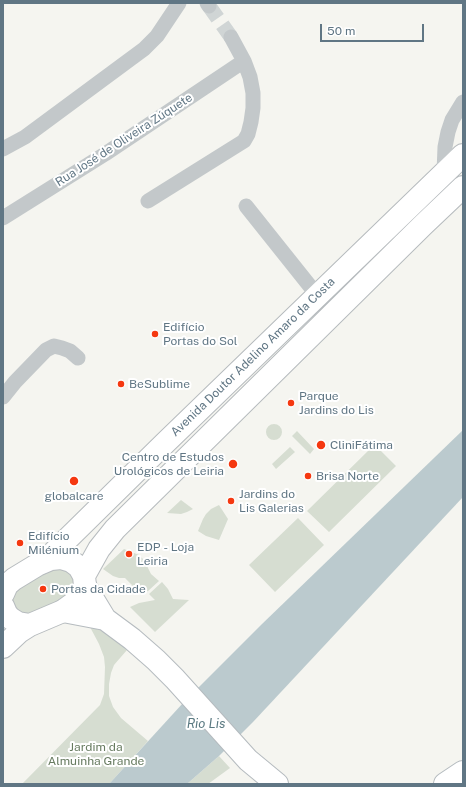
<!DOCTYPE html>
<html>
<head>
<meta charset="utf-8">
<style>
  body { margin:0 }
  #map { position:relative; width:466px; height:787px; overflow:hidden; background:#f5f5f0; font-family:"Public Sans",sans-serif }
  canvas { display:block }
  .frame { position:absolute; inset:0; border:4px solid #607684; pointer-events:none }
  .scale { position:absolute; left:320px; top:24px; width:104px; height:18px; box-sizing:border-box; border:2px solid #607684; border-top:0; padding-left:5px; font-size:12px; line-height:14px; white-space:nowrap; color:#607684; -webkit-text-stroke:3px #fff; paint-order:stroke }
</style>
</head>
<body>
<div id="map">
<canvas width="466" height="787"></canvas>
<div class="frame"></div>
<div class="scale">50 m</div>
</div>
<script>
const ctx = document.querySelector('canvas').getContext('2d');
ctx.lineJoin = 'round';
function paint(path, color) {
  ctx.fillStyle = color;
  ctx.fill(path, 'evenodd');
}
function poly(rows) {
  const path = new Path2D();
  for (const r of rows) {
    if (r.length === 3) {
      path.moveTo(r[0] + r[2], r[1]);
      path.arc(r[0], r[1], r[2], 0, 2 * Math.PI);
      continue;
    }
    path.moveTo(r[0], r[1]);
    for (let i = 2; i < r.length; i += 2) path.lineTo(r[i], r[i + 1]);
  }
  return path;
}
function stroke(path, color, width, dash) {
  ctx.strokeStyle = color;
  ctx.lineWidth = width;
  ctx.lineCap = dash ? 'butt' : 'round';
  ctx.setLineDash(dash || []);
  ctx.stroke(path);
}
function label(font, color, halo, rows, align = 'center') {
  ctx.font = font + ' "Public Sans",sans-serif';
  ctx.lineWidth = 4;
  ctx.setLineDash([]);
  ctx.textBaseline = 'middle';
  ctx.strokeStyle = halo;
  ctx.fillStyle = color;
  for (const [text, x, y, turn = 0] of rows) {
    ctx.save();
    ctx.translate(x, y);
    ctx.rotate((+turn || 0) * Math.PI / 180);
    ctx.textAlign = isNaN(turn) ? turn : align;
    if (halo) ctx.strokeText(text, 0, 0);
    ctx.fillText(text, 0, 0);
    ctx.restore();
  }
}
paint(poly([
  [274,432,8],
  [297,431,314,449,310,454,292,436],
  [290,447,295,452,276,469,272,464],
  [369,450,381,451,396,466,329,532,307,511],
  [181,500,193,509,187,512,181,514,167,513],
  [219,505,228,519,219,540,206,536,198,531,203,519,206,514,211,509],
  [298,518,324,545,275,592,249,565],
  [124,549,139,555,144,560,151,574,159,581,148,591,141,594,133,594,126,592,132,585,125,578,119,578,113,576,103,569],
  [64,566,75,580,70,595,33,615,21,614,11,604,15,587,32,574],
  [162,582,168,589,173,599,189,600,155,632,130,607,139,603,155,600,149,594],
  [90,627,100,630,111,636,127,650,114,665,111,673,109,684,109,696,113,707,121,718,148,741,109,784,22,784,100,705,104,694,105,667,104,657,99,644],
  [219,756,230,768,208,784,187,784]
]), '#d6ddd1');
paint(poly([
  [463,430,463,497,253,722,219,756,187,784,109,784,183,703,262,624]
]), '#bbcace');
stroke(poly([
  [209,6,231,37]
]), '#d0d5d5', 15, [15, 8]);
const secondary = poly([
  [85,586,105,619,132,639,156,660,175,679,248,760,277,784],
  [63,611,105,619],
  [445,784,463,772]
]);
const primary = poly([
  [45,561,165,443,463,155],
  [84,576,99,549,115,529,423,225,463,187],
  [3,594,7,585,14,579,37,565,51,559,61,558,71,561,79,567,84,576,85,586,79,598,74,603,63,611,30,625,18,623,13,620,9,617,6,613,3,606],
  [3,647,19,632,30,625]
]);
stroke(secondary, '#b5bbbf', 24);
stroke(primary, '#b6bbbe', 24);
stroke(poly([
  [207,3,209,6],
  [3,149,25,137,144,49,157,36,179,3],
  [444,173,445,147,448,132,452,120,463,102],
  [148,201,244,141,248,134,251,122,253,108,253,93,250,77,244,61,231,37],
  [246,206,317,295],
  [3,218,105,154,244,61],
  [3,397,15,382,46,350,54,346,62,348,70,351,78,358]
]), '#c3c8ca', 15);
stroke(secondary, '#fff', 22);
stroke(primary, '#fff', 22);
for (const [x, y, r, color] of [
  [155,334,4,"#f53810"],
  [121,384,4,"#f53810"],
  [291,403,4,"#f53810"],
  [321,445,5,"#f53810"],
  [233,464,5,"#f53810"],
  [308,476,4,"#f53810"],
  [74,481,5,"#f53810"],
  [231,501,4,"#f53810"],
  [20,543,4,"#f53810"],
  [129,554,4,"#f53810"],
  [43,589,4,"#f53810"]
]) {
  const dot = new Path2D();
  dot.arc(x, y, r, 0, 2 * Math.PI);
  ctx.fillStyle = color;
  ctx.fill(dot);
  stroke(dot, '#fff', 1.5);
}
label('12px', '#607684', '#fff', [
  ["Rua José de Oliveira Zúquete",124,140,-33],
  ["Avenida Doutor Adelino Amaro da Costa",253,357,-44]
]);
label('12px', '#607684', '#fff', [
  ["Edifício",163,327],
  ["Portas do Sol",163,341],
  ["BeSublime",129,384],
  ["Parque",299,396],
  ["Jardins do Lis",299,410],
  ["CliniFátima",330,445],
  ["Centro de Estudos",224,457,"right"],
  ["Urológicos de Leiria",224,471,"right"],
  ["Brisa Norte",316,476],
  ["Jardins do",239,494],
  ["Lis Galerias",239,508],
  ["globalcare",74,496,"center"],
  ["Edifício",28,536],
  ["Milénium",28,550],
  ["EDP - Loja",137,547],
  ["Leiria",137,561],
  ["Portas da Cidade",51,589]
], 'left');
label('12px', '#677b60', '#fff', [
  ["Jardim da",96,747],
  ["Almuinha Grande",96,761]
]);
label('italic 13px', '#5b7a82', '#fff', [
  ["Rio Lis",206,724]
]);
</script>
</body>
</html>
